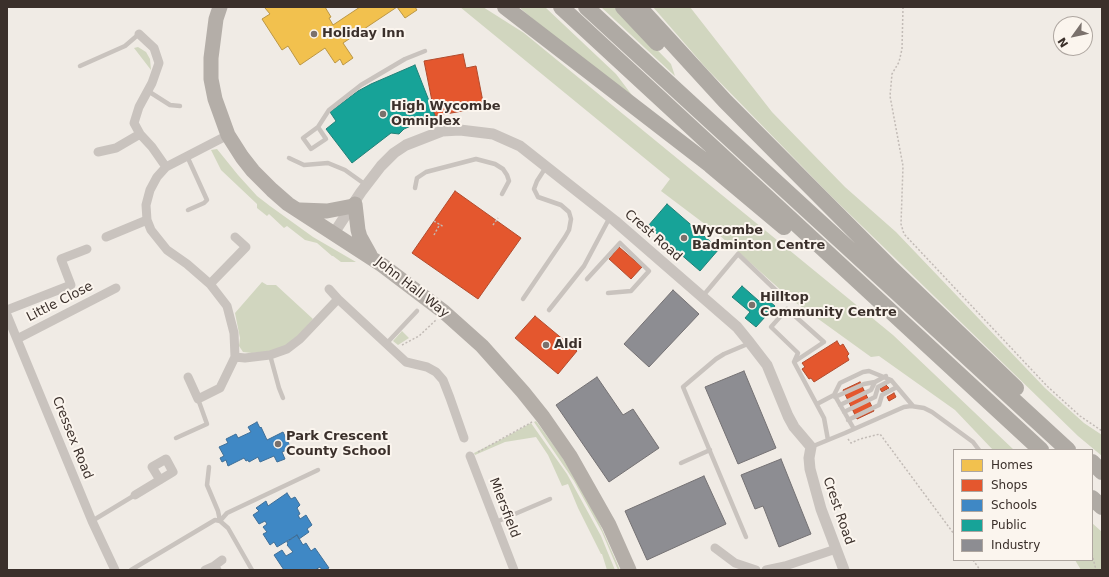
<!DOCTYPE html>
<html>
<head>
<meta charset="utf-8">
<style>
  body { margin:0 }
  #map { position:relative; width:1109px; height:577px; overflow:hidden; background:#f0ebe5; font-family:"DejaVu Sans",sans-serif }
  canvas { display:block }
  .frame { position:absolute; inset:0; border:8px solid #3b302b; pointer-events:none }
  .legend { position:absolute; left:953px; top:449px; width:140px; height:112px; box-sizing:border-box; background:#fbf5ee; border:1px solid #aea6a0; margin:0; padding:5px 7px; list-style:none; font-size:12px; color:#3b302b }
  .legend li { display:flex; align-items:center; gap:8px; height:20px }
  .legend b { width:20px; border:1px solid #aea6a0 }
  .north { position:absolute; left:1053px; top:16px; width:40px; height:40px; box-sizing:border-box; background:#fbf5ee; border:1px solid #aea6a0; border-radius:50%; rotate:237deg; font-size:11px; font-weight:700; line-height:16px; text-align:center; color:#3b302b }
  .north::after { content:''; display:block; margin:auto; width:14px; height:18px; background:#7a716c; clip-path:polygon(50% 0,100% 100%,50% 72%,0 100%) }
</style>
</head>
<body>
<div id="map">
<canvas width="1109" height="577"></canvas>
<div class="frame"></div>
<ul class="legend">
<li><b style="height:11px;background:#f2c14e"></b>Homes</li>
<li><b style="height:11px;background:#e4572e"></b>Shops</li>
<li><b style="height:11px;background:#3f88c5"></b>Schools</li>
<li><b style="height:11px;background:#17a398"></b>Public</li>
<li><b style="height:11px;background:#8d8d92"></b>Industry</li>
</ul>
<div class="north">N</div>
</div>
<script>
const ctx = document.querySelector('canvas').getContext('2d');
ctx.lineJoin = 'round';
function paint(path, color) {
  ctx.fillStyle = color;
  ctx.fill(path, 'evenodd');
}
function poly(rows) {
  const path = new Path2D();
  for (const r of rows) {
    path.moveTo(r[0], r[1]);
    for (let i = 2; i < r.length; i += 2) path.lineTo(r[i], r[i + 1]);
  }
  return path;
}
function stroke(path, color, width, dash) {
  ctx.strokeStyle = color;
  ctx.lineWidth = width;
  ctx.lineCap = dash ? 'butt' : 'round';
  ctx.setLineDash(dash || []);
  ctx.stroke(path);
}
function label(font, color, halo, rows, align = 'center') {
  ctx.font = font + ' "DejaVu Sans",sans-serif';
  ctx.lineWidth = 4;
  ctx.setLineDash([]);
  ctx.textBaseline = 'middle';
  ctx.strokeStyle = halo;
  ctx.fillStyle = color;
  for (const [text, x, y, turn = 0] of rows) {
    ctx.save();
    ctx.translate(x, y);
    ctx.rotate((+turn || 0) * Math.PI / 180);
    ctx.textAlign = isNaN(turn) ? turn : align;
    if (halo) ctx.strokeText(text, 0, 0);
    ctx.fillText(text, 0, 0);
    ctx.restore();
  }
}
paint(poly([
  [460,7,483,7,524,33,893,335,1014,450,993,450,955,410,879,356,871,357,792,300,718,234,661,191,670,179],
  [519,7,545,7,616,74,641,107,527,14],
  [601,7,615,7,671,64,675,76],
  [653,7,690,7,772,112,845,187,896,232,1045,388,1084,423,1102,435,1102,456,1078,436,829,194,706,68],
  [138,47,146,52,150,59,151,70,134,48],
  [217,149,238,175,257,196,270,206,313,237,356,262,341,262,333,256,332,256,317,243,305,240,287,226,284,228,269,214,267,216,257,208,257,204,221,170,211,150],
  [262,282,267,285,276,285,313,319,295,340,282,348,268,352,252,353,243,352,239,346,240,338,235,313],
  [402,331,409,338,398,345,393,341],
  [536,421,560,454,580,486,598,520,620,570,618,570,602,532,574,481,534,422],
  [531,423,567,474,601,536,615,570,607,570,602,554,601,554,578,508,568,484,562,486,548,455,536,437,505,442,475,455,474,453,506,437],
  [1092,523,1102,532,1102,570,1081,570,1075,560,1092,560]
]), '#d1d6bf');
const homes = poly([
  [267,7,325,7,331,17,329,18,333,25,360,7,397,7,343,43,353,58,343,65,340,59,335,63,325,48,300,65,288,46,282,50,262,19,270,14,265,8,267,7],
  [397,7,415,7,417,10,405,18,397,7]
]);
paint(homes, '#f2c14e');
stroke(homes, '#bb9644', 1);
const shops = poly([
  [463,54,466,68,476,66,484,107,435,116,424,61,463,54],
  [455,191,521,238,478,299,412,253,455,191],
  [619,247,642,267,631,279,609,259,619,247],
  [535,316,577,351,558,374,515,338,535,316],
  [837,341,840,346,843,344,849,354,847,356,849,360,814,382,811,378,809,379,802,369,805,367,802,363,837,341],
  [860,382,874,411,857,419,843,390,860,382],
  [886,385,889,388,882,392,880,389,886,385],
  [894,393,896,397,889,401,887,397,894,393]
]);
paint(shops, '#e4572e');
stroke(shops, '#b14b2d', 1);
const schools = poly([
  [257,422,260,428,261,427,267,440,283,432,291,448,282,452,285,459,277,462,274,456,260,462,258,457,249,462,248,460,246,461,244,458,228,466,226,460,222,462,220,458,224,456,219,447,228,443,226,439,236,434,238,438,251,432,248,427,257,422],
  [287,493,291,499,295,497,300,505,297,508,300,514,298,515,300,519,306,515,312,525,307,529,309,532,299,539,297,535,277,547,274,542,270,545,263,534,267,532,263,527,267,524,265,521,259,524,253,515,259,511,256,508,266,501,268,506,287,493],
  [297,535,303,545,306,543,311,551,315,548,329,568,325,570,322,570,320,567,315,570,284,570,274,555,282,550,286,556,293,552,287,545,288,544,287,542,297,535]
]);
paint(schools, '#3f88c5');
stroke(schools, '#3e6e97', 1);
const public = poly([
  [415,65,435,116,429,122,422,121,404,129,399,134,391,133,352,163,326,129,336,121,330,112,358,91,371,84,415,65],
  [667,204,719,249,700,271,648,226,667,204],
  [742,286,759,301,763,296,775,306,756,327,745,318,750,312,732,297,742,286]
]);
paint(public, '#17a398');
stroke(public, '#228077', 1);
const industry = poly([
  [673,290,699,314,649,367,624,344,673,290],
  [744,371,776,448,738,464,705,387,744,371],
  [597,377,623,415,633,409,659,448,609,482,556,405,597,377],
  [781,459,811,534,779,547,763,506,755,509,741,475,781,459],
  [704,476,726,524,647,560,625,511,704,476]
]);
paint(industry, '#8d8d92');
stroke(industry, '#747173', 1);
stroke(poly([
  [903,7,902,49,899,62,892,74,890,96,903,166,901,224,904,234,1047,386,1080,416,1102,431],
  [434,221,444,227],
  [493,225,498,218],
  [434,235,440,224],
  [402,345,419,336,436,320],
  [848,439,851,443,860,439,880,434,954,534],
  [478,452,532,422],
  [1092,554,1096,570],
  [973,560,980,570]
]), '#c2bbb6', 1.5, [2, 2]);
stroke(poly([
  [80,66,125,46,139,34],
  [148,91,170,105,180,106],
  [318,127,326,139,311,149,303,138,318,127,329,110,361,85,405,59,425,51],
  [187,156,207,200,204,203,188,210],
  [289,158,304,165,328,163,345,170,366,185],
  [415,188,417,178,426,172,476,159,495,164,503,169,507,175,509,181,502,194],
  [587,279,620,243,649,271,631,291,608,293],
  [702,297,738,254,785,299],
  [523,299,565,237,569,230,571,219,569,212,561,205,538,197,534,189,537,181,546,167],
  [787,309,824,342,794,362,798,353,771,327,787,309],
  [549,310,584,266,610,217],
  [386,344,417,311],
  [270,355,279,388,283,398],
  [794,362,824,418,828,440],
  [835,396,854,429],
  [835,397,864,384,875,382],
  [817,404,834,395,840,383,863,372,869,371,891,380,913,406],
  [840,405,871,390,875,382,886,376],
  [844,412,875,397,878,387,891,380],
  [848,420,879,405,882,395,897,387],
  [176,438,207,424,198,399],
  [811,447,845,433,904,407,911,406,924,408,932,412,973,442,979,450],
  [681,463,710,450],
  [209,467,207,485,218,511,220,521],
  [92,521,135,495],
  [220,521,227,513,318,470],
  [496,522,550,499],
  [746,537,683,387,716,359,724,354,750,343],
  [131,570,215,520,220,521,228,528,252,570]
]), '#c9c3be', 4.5);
stroke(poly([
  [139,34,154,48,159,63,152,83,139,107,134,123,140,134,152,147,166,167],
  [228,135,166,167,157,177,150,190,146,205,147,220,151,230,167,250,187,264,210,284,227,306,234,333,235,357,245,358,270,355,287,349,300,339,338,299,406,362,427,367,436,372,443,380,450,398,464,438],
  [98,152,116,148,140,134],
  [106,237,147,220],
  [210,284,246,247,235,237],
  [329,289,338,299],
  [7,310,71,285,61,259,87,249],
  [7,315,92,521,115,570],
  [17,339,116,288],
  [188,377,198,399,220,388,235,357],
  [470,456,514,570],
  [135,495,173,472,166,459,152,467,160,480],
  [715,548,735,563,756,570],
  [214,566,222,560],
  [205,570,214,566,217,570],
  [766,570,785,566,836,549]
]), '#c9c3be', 9);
stroke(poly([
  [334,233,361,192,381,166,394,153,406,145,442,131,460,130,493,134,520,146,615,221,737,327,750,343,767,365,788,416,794,427,811,447,809,458,810,469,821,509,844,570]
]), '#c9c3be', 11);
stroke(poly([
  [220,7,216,19,211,58,211,79,215,99,228,135,242,157,253,171,272,190,288,204,382,265,444,312,482,346,523,392,543,417,570,456,609,525,629,570],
  [355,204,358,230,360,237,370,255],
  [300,210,327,211,353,206]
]), '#b4aea8', 15);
stroke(poly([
  [505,7,710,165,784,227],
  [561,7,1041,450],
  [586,7,1068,450],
  [623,7,657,43],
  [639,7,725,101,889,266,1016,388],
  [1092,462,1102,472],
  [1092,498,1102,507]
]), '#afaaa4', 16);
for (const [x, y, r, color] of [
  [314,34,4,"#7a716c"],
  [383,114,4,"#7a716c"],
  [684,238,4,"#7a716c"],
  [752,305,4,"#7a716c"],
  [546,345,4,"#7a716c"],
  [278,444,4,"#7a716c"]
]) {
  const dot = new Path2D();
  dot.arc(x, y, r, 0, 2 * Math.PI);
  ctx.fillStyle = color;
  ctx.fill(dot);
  stroke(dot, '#fbf5ee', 1.5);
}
label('bold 13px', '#3b302b', '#fbf5ee', [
  ["Holiday Inn",322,34],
  ["High Wycombe",391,107],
  ["Omniplex",391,122],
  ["Wycombe",692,231],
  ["Badminton Centre",692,246],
  ["Hilltop",760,298],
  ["Community Centre",760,313],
  ["Aldi",554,345],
  ["Park Crescent",286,437],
  ["County School",286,452]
], 'left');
label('13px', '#3b302b', '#fbf5ee', [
  ["Crest Road",653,236,41],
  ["John Hall Way",412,288,38],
  ["Little Close",60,302,-27],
  ["Cressex Road",72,438,68],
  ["Miersfield",504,508,69],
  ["Crest Road",838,511,71]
]);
</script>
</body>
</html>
